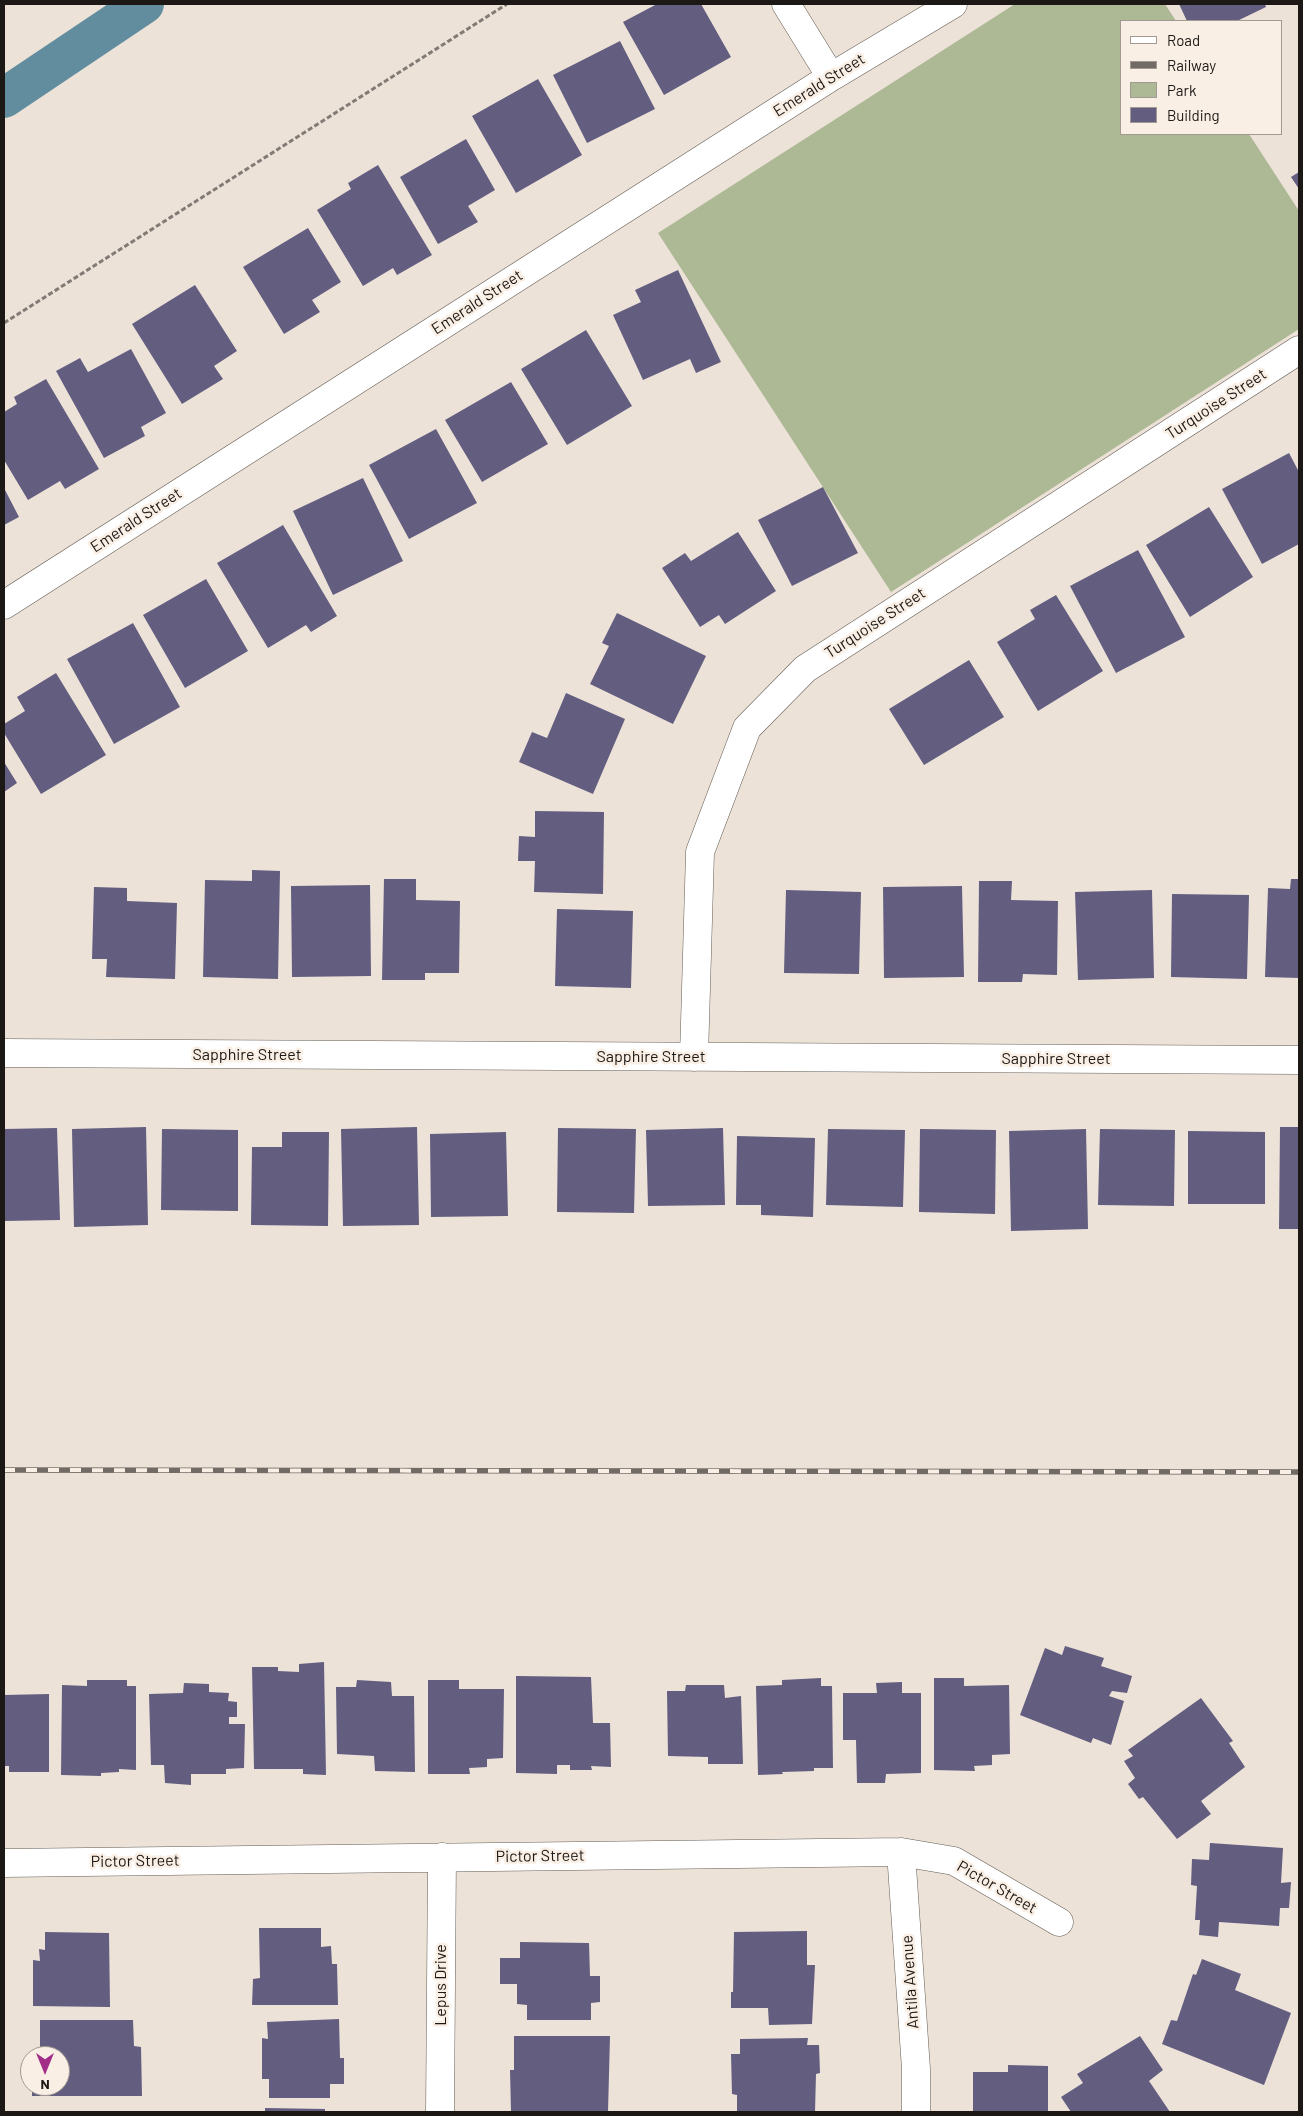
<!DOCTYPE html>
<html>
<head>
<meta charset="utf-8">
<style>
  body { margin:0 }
  #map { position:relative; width:1303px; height:2116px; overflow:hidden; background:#ece2d8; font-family:Barlow,sans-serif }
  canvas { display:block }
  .frame { position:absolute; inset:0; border:5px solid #1c1815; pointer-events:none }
  .legend { position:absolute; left:1120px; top:20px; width:162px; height:115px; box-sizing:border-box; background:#f9efe5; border:1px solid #a19992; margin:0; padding:6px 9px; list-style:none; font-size:15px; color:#1c1815 }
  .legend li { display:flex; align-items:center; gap:10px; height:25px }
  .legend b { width:25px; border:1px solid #a19992 }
  .north { position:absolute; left:20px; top:2046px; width:50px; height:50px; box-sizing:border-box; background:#f9efe5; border:1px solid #a19992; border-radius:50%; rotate:180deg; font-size:14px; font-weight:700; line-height:20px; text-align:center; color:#1c1815 }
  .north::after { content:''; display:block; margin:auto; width:18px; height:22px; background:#a32e88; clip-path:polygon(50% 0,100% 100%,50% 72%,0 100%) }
</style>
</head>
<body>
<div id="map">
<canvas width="1303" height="2116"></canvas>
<div class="frame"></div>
<ul class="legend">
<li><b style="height:6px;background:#fff"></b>Road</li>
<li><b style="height:6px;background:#716a65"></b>Railway</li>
<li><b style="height:14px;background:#adb895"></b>Park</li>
<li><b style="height:14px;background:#635d80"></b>Building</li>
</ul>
<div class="north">N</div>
</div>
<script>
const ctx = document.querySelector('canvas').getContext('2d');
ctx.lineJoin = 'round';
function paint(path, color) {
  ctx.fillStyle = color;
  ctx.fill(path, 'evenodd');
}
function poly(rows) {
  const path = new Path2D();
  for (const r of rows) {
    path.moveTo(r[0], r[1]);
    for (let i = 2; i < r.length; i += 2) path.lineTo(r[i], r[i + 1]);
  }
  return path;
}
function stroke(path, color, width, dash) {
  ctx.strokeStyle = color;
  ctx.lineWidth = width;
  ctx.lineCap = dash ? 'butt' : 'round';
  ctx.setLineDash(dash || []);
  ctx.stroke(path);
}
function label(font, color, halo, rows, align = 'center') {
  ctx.font = font + ' Barlow,sans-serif';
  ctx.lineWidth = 5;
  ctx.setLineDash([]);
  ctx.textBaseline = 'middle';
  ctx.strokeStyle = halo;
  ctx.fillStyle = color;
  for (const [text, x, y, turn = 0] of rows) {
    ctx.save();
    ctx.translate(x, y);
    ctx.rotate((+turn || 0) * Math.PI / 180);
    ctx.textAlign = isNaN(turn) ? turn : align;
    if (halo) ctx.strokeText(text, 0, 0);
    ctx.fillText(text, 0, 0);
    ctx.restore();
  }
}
paint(poly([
  [1015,4,1165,4,1176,21,1122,21,1122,134,1249,134,1299,211,1299,329,891,592,658,233]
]), '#adb895');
stroke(poly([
  [4,98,144,4]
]), '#628d9f', 40);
paint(poly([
  [657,4,701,4,731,57,664,95,623,22],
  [1179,4,1265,4,1266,7,1237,21,1187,21],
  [620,41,655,109,587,143,553,75],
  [538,79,582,155,516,193,472,116],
  [466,139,495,190,468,206,478,222,438,244,400,177],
  [378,165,432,255,397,275,393,268,363,286,317,210,351,189,348,183],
  [1299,172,1299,189,1291,177],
  [308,228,341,282,312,300,320,312,284,334,243,267],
  [678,270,721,362,696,373,690,359,643,380,613,315,641,302,635,290],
  [195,285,237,351,214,366,223,379,182,404,132,324],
  [586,330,632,406,567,445,521,369],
  [131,349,166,413,141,427,145,436,104,458,56,371,80,358,88,372],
  [46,379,99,469,65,489,60,481,28,500,4,460,4,412,17,404,14,397],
  [511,382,548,444,482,482,445,420],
  [436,429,477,503,409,539,369,465],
  [1289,453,1299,472,1299,544,1262,564,1222,489],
  [363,478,403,561,333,595,293,511],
  [823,487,858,553,792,586,758,520],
  [4,488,19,517,4,525],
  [1209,507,1253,577,1190,617,1146,545],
  [283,525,337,616,311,632,306,625,268,648,217,563],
  [738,532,776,591,725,624,719,615,700,627,662,568,685,553,691,561],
  [1138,550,1185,637,1116,673,1070,586],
  [206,579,248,651,185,688,143,615],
  [1056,595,1103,671,1038,711,997,642,1035,619,1030,610],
  [617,613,706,656,673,724,590,684,609,646,602,643],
  [133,623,180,707,114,744,67,659],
  [969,660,1004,717,924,765,889,709],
  [56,673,106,755,41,794,4,733,4,724,25,711,17,697],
  [566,693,625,719,593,794,519,762,532,732,547,738],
  [4,762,17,783,4,792],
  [535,811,604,812,603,894,534,892,535,861,518,861,519,836,535,837],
  [252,870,280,871,278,979,203,977,205,880,252,881],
  [384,879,416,879,416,900,460,901,459,973,425,973,425,980,382,980],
  [1291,879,1299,879,1299,978,1265,977,1268,888,1290,889],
  [979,881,1012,881,1011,900,1058,901,1057,975,1023,974,1022,982,978,982],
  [370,885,371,976,292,977,291,886],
  [962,886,964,977,884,978,883,887],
  [94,887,127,888,127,901,177,903,175,979,106,977,107,959,92,959],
  [786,890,861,892,859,974,784,973],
  [1152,890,1154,978,1078,980,1075,892],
  [1172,894,1249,895,1247,979,1171,977],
  [557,909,633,911,631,988,555,986],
  [146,1127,148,1225,74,1227,72,1129],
  [417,1127,419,1225,343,1226,341,1129],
  [1280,1127,1299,1127,1299,1229,1279,1229],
  [57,1128,60,1220,4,1221,4,1129],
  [558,1128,636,1129,634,1213,557,1212],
  [723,1128,725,1205,648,1206,646,1130],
  [162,1129,238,1130,238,1211,161,1210],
  [828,1129,905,1130,903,1207,826,1205],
  [920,1129,996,1130,995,1214,919,1212],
  [1086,1129,1088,1229,1011,1231,1009,1131],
  [1100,1129,1175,1130,1174,1206,1098,1205],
  [1188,1131,1265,1132,1265,1204,1188,1204],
  [282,1132,329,1132,328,1226,251,1225,252,1147,282,1147],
  [506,1132,508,1216,431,1217,430,1134],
  [737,1136,815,1138,813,1217,761,1215,761,1205,736,1205],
  [1065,1646,1104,1658,1101,1666,1132,1676,1127,1693,1112,1691,1109,1696,1124,1701,1111,1745,1093,1738,1091,1743,1020,1715,1045,1648,1062,1655],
  [324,1662,326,1775,303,1774,303,1769,254,1769,252,1667,278,1667,278,1671,299,1672,299,1664],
  [516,1676,591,1677,593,1723,610,1723,611,1767,591,1766,592,1770,570,1770,570,1765,557,1765,557,1774,516,1773],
  [821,1678,821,1686,832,1686,833,1768,814,1768,814,1771,782,1772,783,1774,758,1775,756,1686,782,1685,782,1680],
  [934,1678,964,1678,964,1686,1009,1685,1010,1754,992,1755,992,1765,974,1766,975,1771,934,1770],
  [87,1680,127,1680,127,1686,136,1686,136,1770,119,1769,119,1772,101,1773,101,1776,61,1775,62,1685,87,1686],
  [357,1680,391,1682,392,1696,414,1696,415,1772,375,1771,374,1756,337,1754,336,1687,356,1687],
  [428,1680,459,1680,459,1689,504,1689,503,1758,487,1759,487,1767,469,1768,470,1774,428,1774],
  [902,1682,902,1693,921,1693,921,1773,886,1774,885,1783,857,1783,856,1740,843,1740,843,1693,877,1693,876,1683],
  [184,1683,209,1684,209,1692,229,1693,228,1701,237,1702,237,1717,229,1717,229,1724,245,1724,244,1768,226,1769,226,1774,191,1774,191,1785,165,1783,164,1765,151,1765,149,1694,183,1693],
  [686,1685,724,1685,725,1698,741,1696,743,1764,708,1764,708,1757,668,1756,667,1691,685,1691],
  [49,1694,49,1772,9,1772,9,1766,4,1766,4,1695],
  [1201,1698,1233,1741,1229,1743,1245,1767,1201,1801,1211,1814,1177,1839,1143,1797,1139,1799,1128,1784,1135,1778,1124,1761,1133,1756,1128,1750],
  [1210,1843,1283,1848,1281,1883,1291,1882,1289,1908,1280,1908,1279,1926,1219,1922,1218,1937,1199,1935,1200,1920,1195,1920,1197,1886,1191,1885,1192,1859,1209,1860],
  [259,1928,321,1928,321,1947,331,1946,332,1964,337,1964,338,2005,252,2005,253,1979,260,1978],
  [807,1931,807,1965,815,1965,812,2024,769,2025,768,2008,731,2008,731,1992,733,1992,734,1932],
  [45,1932,109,1933,110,2007,33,2006,33,1960,40,1961,39,1949,45,1950],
  [520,1942,589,1943,590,1976,600,1976,600,2002,591,2003,591,2020,527,2020,527,2005,517,2004,517,1984,500,1984,500,1958,520,1958],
  [1202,1959,1241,1974,1235,1990,1291,2013,1264,2085,1162,2044,1171,2020,1177,2021,1193,1974,1196,1975],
  [339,2019,340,2058,344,2058,344,2084,330,2084,330,2098,269,2098,269,2079,262,2079,262,2038,268,2039,267,2022],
  [40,2020,133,2020,134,2046,141,2047,142,2096,32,2096,32,2086,60,2086,60,2056,31,2056,31,2054,40,2054],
  [514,2036,610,2036,608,2112,511,2112,510,2070,514,2070],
  [1140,2036,1163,2070,1149,2081,1170,2112,1071,2112,1061,2097,1083,2083,1077,2074],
  [808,2038,807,2045,819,2045,820,2073,816,2074,815,2112,737,2112,737,2095,732,2094,731,2054,740,2054,740,2039],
  [1008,2065,1048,2066,1048,2112,973,2112,973,2072,1008,2072],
  [265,2108,325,2109,325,2112,265,2112]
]), '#635d80');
const street = poly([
  [786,4,831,77],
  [4,605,831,77,953,4],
  [4,1053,1299,1060],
  [694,1057,700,852,747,728,805,669,1299,350],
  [901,1852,916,2069,916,2112],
  [4,1863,901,1852,954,1861,1059,1922],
  [440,2112,442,1857]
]);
stroke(street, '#655d55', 29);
stroke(poly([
  [4,323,507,4]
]), '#827b75', 3, [5, 2.5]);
stroke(street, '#fff', 28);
const rail = poly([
  [4,1470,1299,1472]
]);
stroke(rail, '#716a65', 5.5);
stroke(rail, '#f9efe5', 4, [11]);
label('16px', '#1c1815', '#f9efe5', [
  ["Emerald Street",819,85,-32],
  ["Emerald Street",477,302,-33],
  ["Turquoise Street",1216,404,-33],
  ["Emerald Street",136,520,-33],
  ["Turquoise Street",875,623,-33],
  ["Sapphire Street",247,1055],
  ["Sapphire Street",651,1057],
  ["Sapphire Street",1056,1059],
  ["Pictor Street",540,1856,-1],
  ["Pictor Street",135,1861,-1],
  ["Pictor Street",997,1887,30],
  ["Antila Avenue",910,1982,-94],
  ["Lepus Drive",441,1985,-90]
]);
</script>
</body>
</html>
